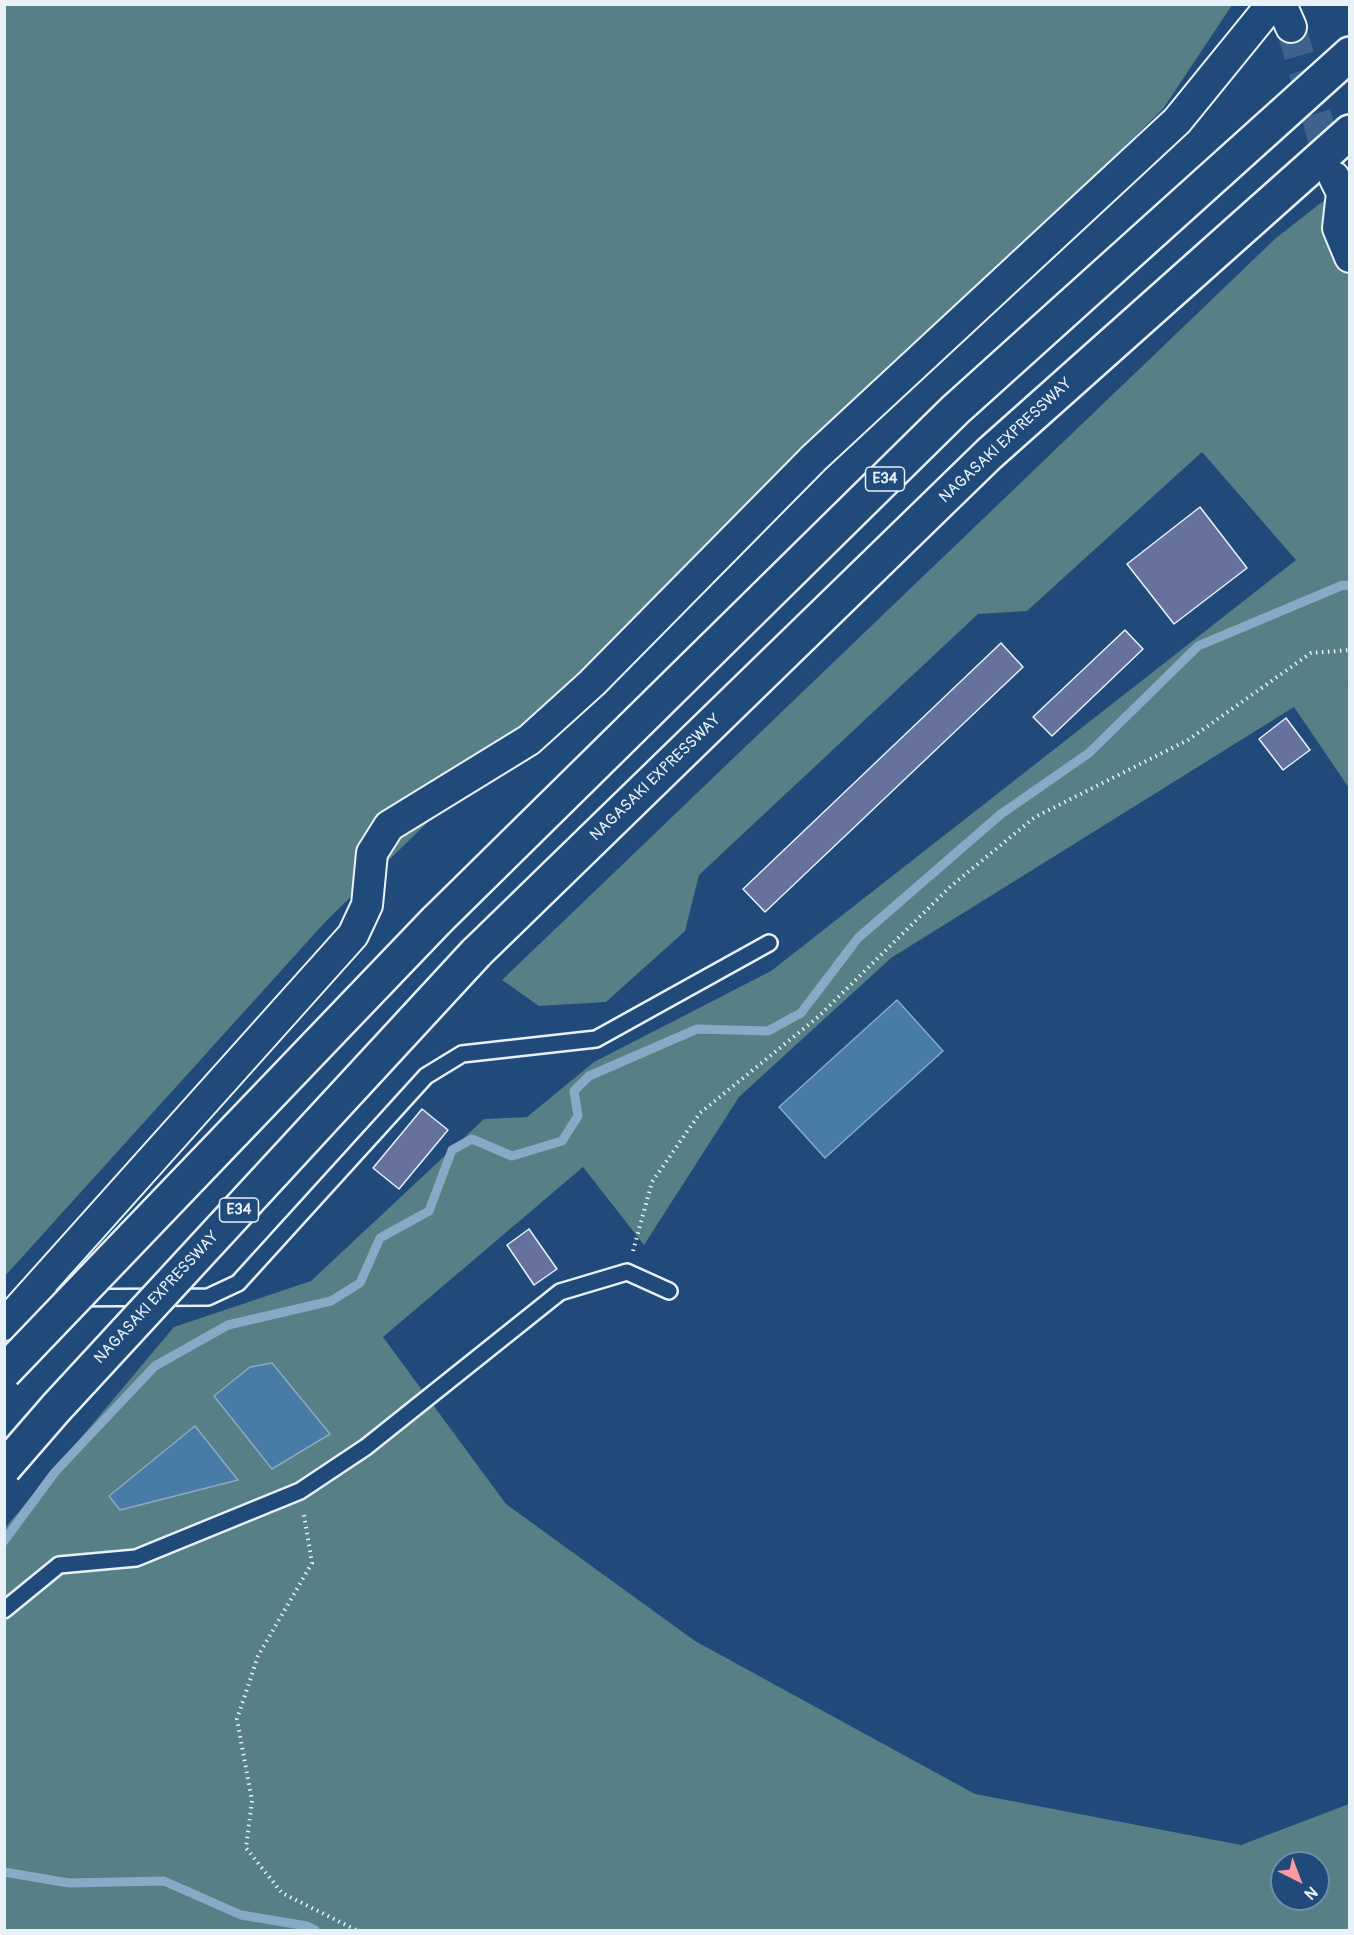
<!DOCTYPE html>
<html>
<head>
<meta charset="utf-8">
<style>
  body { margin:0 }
  #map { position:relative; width:1354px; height:1935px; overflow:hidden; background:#1f4a7a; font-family:Pangolin,sans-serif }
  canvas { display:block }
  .frame { position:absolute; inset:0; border:6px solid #e8f1f8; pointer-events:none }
  .north { position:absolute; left:1270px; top:1851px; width:60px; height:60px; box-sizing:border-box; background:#1f4a7a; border:2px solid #6f8dac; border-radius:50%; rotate:138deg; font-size:16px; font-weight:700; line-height:24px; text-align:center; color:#e8f1f8 }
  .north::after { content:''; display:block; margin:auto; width:21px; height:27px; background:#ff9aa2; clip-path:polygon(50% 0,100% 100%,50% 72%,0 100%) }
</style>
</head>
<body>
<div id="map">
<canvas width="1354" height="1935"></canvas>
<div class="frame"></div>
<div class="north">N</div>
</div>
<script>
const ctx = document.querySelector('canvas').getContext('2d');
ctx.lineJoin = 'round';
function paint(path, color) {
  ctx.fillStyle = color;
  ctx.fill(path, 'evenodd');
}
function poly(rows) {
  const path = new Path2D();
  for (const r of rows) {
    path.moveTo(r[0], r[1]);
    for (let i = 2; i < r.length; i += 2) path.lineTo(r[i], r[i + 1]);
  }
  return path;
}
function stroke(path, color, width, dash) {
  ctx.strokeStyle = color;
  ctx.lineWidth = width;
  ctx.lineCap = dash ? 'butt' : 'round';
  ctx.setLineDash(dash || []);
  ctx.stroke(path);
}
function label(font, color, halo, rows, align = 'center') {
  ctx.font = font + ' Pangolin,sans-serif';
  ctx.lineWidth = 4.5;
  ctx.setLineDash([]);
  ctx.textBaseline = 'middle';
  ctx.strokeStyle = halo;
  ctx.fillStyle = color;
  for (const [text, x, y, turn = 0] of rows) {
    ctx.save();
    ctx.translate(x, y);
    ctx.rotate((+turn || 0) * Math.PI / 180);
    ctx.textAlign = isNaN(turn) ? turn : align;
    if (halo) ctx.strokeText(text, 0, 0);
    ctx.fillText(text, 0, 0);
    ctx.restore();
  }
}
paint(poly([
  [4,5,1232,5,1163,109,327,920,5,1276],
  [1349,181,1350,683,1347,684,1350,687,1349,788,1294,707,891,958,739,1097,644,1245,583,1167,383,1337,506,1504,695,1641,975,1794,1241,1845,1349,1804,1349,1930,5,1930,5,1528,174,1327,311,1281,484,1119,527,1117,594,1062,771,971,1296,560,1202,452,1027,611,978,614,699,875,685,931,606,1002,539,1006,502,980,1276,238],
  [1282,1863,1318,1863,1318,1899,1282,1899]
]), '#577f86');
const water = poly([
  [897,1000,943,1051,825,1158,779,1107,897,1000],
  [272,1363,330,1434,272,1469,214,1396,250,1367,272,1363],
  [195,1426,238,1480,120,1510,109,1496,195,1426]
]);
paint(water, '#487ba6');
stroke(water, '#88aac7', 1.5);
stroke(poly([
  [4,1541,55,1472,155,1366,228,1325,331,1301,360,1283,380,1238,429,1211,452,1150,472,1139,512,1156,562,1141,578,1116,574,1091,589,1076,697,1029,768,1031,801,1013,858,938,1001,814,1089,753,1198,646,1343,585,1350,586],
  [4,1872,69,1883,164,1881,241,1915,307,1926,315,1930]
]), '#88aac7', 9);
const building = poly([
  [1200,507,1247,568,1174,624,1127,564,1200,507],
  [1125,630,1143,649,1052,736,1033,717,1125,630],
  [1001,643,1023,667,765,912,743,889,1001,643],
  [1286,718,1310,750,1283,770,1259,739,1286,718],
  [422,1109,448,1130,399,1189,373,1168,422,1109],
  [529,1229,557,1269,534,1285,507,1245,529,1229]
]);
paint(building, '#66729d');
stroke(building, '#e8f1f8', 1.5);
stroke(poly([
  [1291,27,1333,174]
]), '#3d638d', 30, [30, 15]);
const lane = poly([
  [28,1298,208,1297,238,1283,426,1076,462,1054,596,1039,769,943],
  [4,1610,59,1565,136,1558,300,1491,366,1447,560,1292,627,1272,669,1291]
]);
const street = poly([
  [1281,4,1291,27],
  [1334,177,1342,193,1338,228,1350,257],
  [4,1325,353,935,367,905,372,853,389,826,529,740,592,683,814,458,1177,121,1272,4]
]);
const highway = poly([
  [436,921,955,410,1350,54],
  [476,953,989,454,1350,132]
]);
stroke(lane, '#e8f1f8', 20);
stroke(street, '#e8f1f8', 34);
stroke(highway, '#e8f1f8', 38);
stroke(poly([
  [633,1251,652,1182,700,1113,818,1017,951,886,1035,817,1188,740,1311,653,1350,650],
  [304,1515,312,1563,258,1656,237,1719,252,1801,246,1848,282,1893,356,1930]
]), '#e8f1f8', 4, [1.5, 4.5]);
stroke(lane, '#1f4a7a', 15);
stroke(street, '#1f4a7a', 30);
stroke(highway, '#1f4a7a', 33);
const highwayBridge = poly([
  [4,1372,436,921],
  [4,1468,56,1408,476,953]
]);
stroke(highwayBridge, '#e8f1f8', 38, []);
stroke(highwayBridge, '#1f4a7a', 33);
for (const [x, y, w] of [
  [885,479,39],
  [239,1210,39]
]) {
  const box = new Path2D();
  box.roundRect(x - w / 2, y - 12, w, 24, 4.5);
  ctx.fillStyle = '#1f4a7a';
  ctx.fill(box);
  stroke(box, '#e8f1f8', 1.5);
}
label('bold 15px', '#e8f1f8', null, [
  ["E34",885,479],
  ["E34",239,1210]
]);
label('16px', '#e8f1f8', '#1f4a7a', [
  ["NAGASAKI EXPRESSWAY",1006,441,-43],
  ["NAGASAKI EXPRESSWAY",656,778,-44],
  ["NAGASAKI EXPRESSWAY",157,1298,-47]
]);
</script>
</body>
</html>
